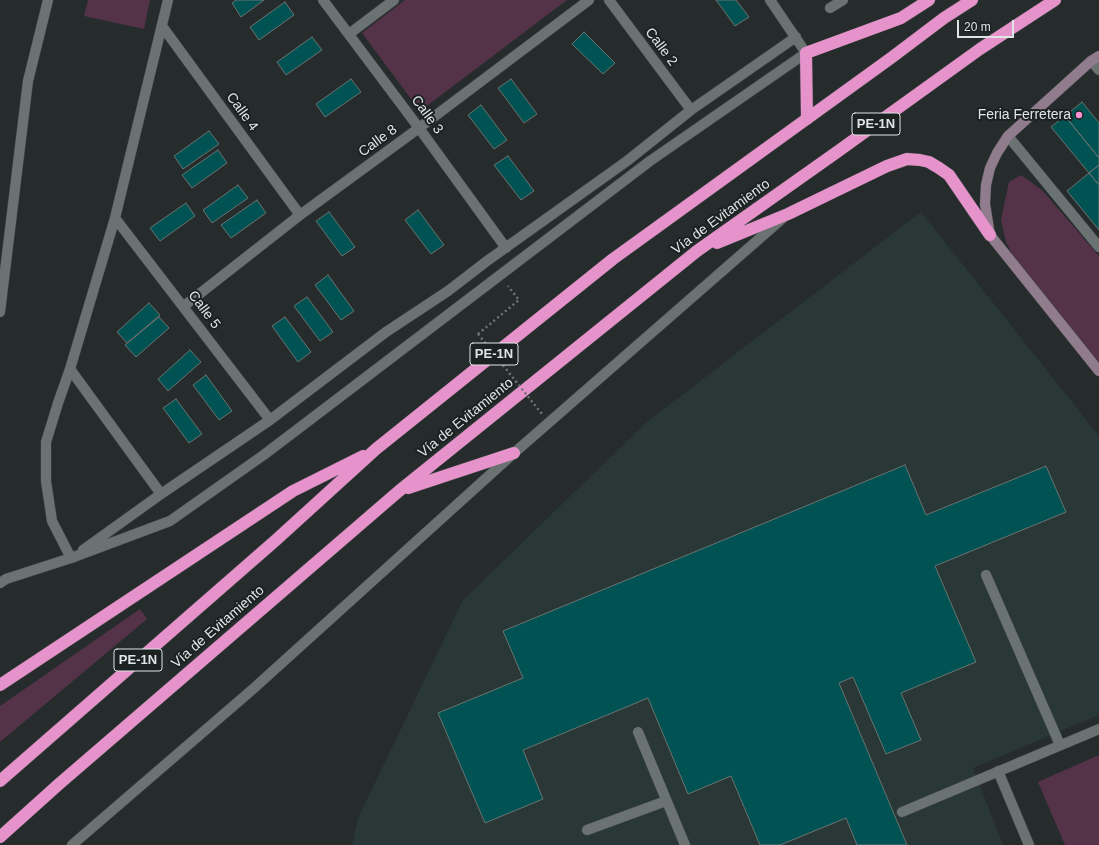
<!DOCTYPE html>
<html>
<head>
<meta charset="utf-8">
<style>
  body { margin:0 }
  #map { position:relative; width:1099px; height:845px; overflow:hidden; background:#262c2c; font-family:Arial,sans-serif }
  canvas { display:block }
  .scale { position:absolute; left:957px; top:20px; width:57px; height:18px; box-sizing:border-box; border:2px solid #e0e4e4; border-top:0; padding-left:5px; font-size:12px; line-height:14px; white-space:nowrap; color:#e0e4e4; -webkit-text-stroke:3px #1c2222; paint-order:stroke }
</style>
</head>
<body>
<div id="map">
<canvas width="1099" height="845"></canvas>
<div class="scale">20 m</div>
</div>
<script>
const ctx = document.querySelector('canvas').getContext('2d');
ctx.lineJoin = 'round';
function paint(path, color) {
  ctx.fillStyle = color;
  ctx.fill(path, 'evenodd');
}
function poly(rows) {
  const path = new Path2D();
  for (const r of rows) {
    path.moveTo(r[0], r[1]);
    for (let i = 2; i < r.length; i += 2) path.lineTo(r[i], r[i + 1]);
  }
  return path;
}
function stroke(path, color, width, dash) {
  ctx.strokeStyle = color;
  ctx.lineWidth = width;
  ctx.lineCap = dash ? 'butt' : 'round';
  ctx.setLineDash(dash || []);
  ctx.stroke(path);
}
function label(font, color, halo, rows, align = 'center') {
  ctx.font = font + ' Arial,sans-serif';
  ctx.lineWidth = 4;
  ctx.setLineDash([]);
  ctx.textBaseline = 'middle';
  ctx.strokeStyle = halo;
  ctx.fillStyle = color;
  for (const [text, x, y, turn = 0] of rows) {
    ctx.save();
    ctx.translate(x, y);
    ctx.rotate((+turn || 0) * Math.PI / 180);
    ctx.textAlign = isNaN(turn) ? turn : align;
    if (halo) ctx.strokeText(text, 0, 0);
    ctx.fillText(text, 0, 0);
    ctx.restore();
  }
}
paint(poly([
  [921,212,1099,436,1099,715,973,768,1003,845,352,845,358,818,463,600,648,421]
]), '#293737');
paint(poly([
  [88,0,150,0,144,29,84,16],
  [405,0,567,0,420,111,362,33],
  [1021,175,1042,190,1099,256,1099,370,1018,265,1006,242,1001,220,1009,182],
  [140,609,147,619,0,742,0,706],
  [1099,755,1099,845,1065,845,1038,782]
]), '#543349');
const building = poly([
  [236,0,264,0,241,17,232,3,236,0],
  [716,0,736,0,749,17,735,26,716,0],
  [285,2,294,15,259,40,250,27,285,2],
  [584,32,615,63,603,74,572,44,584,32],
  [312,37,322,50,286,75,277,62,312,37],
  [351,79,361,92,325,117,316,104,351,79],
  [511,79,537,114,524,123,498,88,511,79],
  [1082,102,1099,123,1099,158,1065,116,1082,102],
  [481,105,507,140,494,149,468,115,481,105],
  [1065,116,1099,158,1099,165,1089,173,1051,127,1065,116],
  [209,131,219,144,183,169,174,156,209,131],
  [218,150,227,163,192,188,182,175,218,150],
  [508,156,534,191,521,200,494,165,508,156],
  [1099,165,1099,185,1089,173,1099,165],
  [1089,173,1099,185,1099,230,1067,191,1089,173],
  [238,185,248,198,212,223,203,210,238,185],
  [257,200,266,213,231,238,221,225,257,200],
  [186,203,195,216,160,241,150,228,186,203],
  [418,210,444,245,431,254,405,220,418,210],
  [329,212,355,247,342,256,316,221,329,212],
  [328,275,354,311,341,320,315,285,328,275],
  [307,297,333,332,320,341,294,306,307,297],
  [149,303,160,315,127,343,117,332,149,303],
  [159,317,169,328,136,357,125,345,159,317],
  [285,317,311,352,298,362,272,326,285,317],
  [190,350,201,362,168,391,158,379,190,350],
  [206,375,232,411,219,420,193,385,206,375],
  [176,399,202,434,189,443,163,408,176,399],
  [905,465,926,515,1046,466,1066,512,935,566,976,662,901,693,921,740,886,754,853,677,839,683,907,845,857,845,846,818,780,845,760,845,731,776,688,794,648,698,523,750,543,799,485,823,438,713,523,678,503,631,905,465]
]);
paint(building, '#005352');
stroke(building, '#6b7372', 1);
const lane = poly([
  [830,8,843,0],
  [0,312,28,81,48,0],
  [986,575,1060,745],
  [638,732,685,845],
  [998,771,1029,845],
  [902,812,1099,729],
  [587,830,666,801]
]);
const street = poly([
  [323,0,419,128,506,248],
  [609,0,691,110],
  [162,26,300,215],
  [349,34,394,0],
  [1091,61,1099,70],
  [1008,136,1099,247],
  [115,218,270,420],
  [184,306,300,215,419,128,589,0],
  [70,369,161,494],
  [83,550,161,494,270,420,386,332,448,291,487,261,627,161,691,110,796,37],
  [71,558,52,521,46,481,46,442,58,403,70,369,115,218,168,0],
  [0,583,6,579,71,558,170,521,265,454,650,161,806,53,770,0],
  [72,845,253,689,514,453,783,218]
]);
const secondary = poly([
  [1099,56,1091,61,1008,136,997,153,990,168,986,185,985,204,990,235,1099,371]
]);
const highway = poly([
  [807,119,806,53,901,18,929,0],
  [717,243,788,214,887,166,907,159,920,160,929,162,939,168,949,175,990,235],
  [408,488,514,453],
  [0,685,293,491,363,456],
  [0,781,276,540,376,449,613,259,891,58,944,18,972,0],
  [0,837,59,784,399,491,697,251,837,152,980,49,1055,0]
]);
stroke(lane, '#414746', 11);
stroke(street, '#414746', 11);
stroke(secondary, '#414746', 11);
stroke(highway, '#414746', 13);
stroke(poly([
  [478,334,519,300,508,286]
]), '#6e7474', 2.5, [2, 3]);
stroke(lane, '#6b7272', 10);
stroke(street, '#6b7272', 10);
stroke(secondary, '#907c8d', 10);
stroke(highway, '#e692cb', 12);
stroke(poly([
  [478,334,542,414]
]), '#6e7474', 2.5, [2, 3]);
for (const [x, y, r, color] of [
  [1079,115,4,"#f491d4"]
]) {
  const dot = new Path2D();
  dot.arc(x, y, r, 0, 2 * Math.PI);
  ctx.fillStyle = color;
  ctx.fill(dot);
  stroke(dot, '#1c2222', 1.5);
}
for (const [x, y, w] of [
  [876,124,48],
  [494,354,48],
  [138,660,48]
]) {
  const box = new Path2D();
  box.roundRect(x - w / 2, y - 11, w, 22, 3);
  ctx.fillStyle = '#1c2222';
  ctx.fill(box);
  stroke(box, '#e0e4e4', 1);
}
label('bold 13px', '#e0e4e4', null, [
  ["PE-1N",876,124],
  ["PE-1N",494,354],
  ["PE-1N",138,660]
]);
label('14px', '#e0e4e4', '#1c2222', [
  ["Calle 2",661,47,53],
  ["Calle 4",242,112,54],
  ["Calle 3",427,115,54],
  ["Calle 8",378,141,-36],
  ["Vía de Evitamiento",721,217,-36],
  ["Calle 5",204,310,53],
  ["Vía de Evitamiento",466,418,-39],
  ["Vía de Evitamiento",218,627,-41]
]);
label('14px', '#e0e4e4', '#1c2222', [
  ["Feria Ferretera",1071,115]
], 'right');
</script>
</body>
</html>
